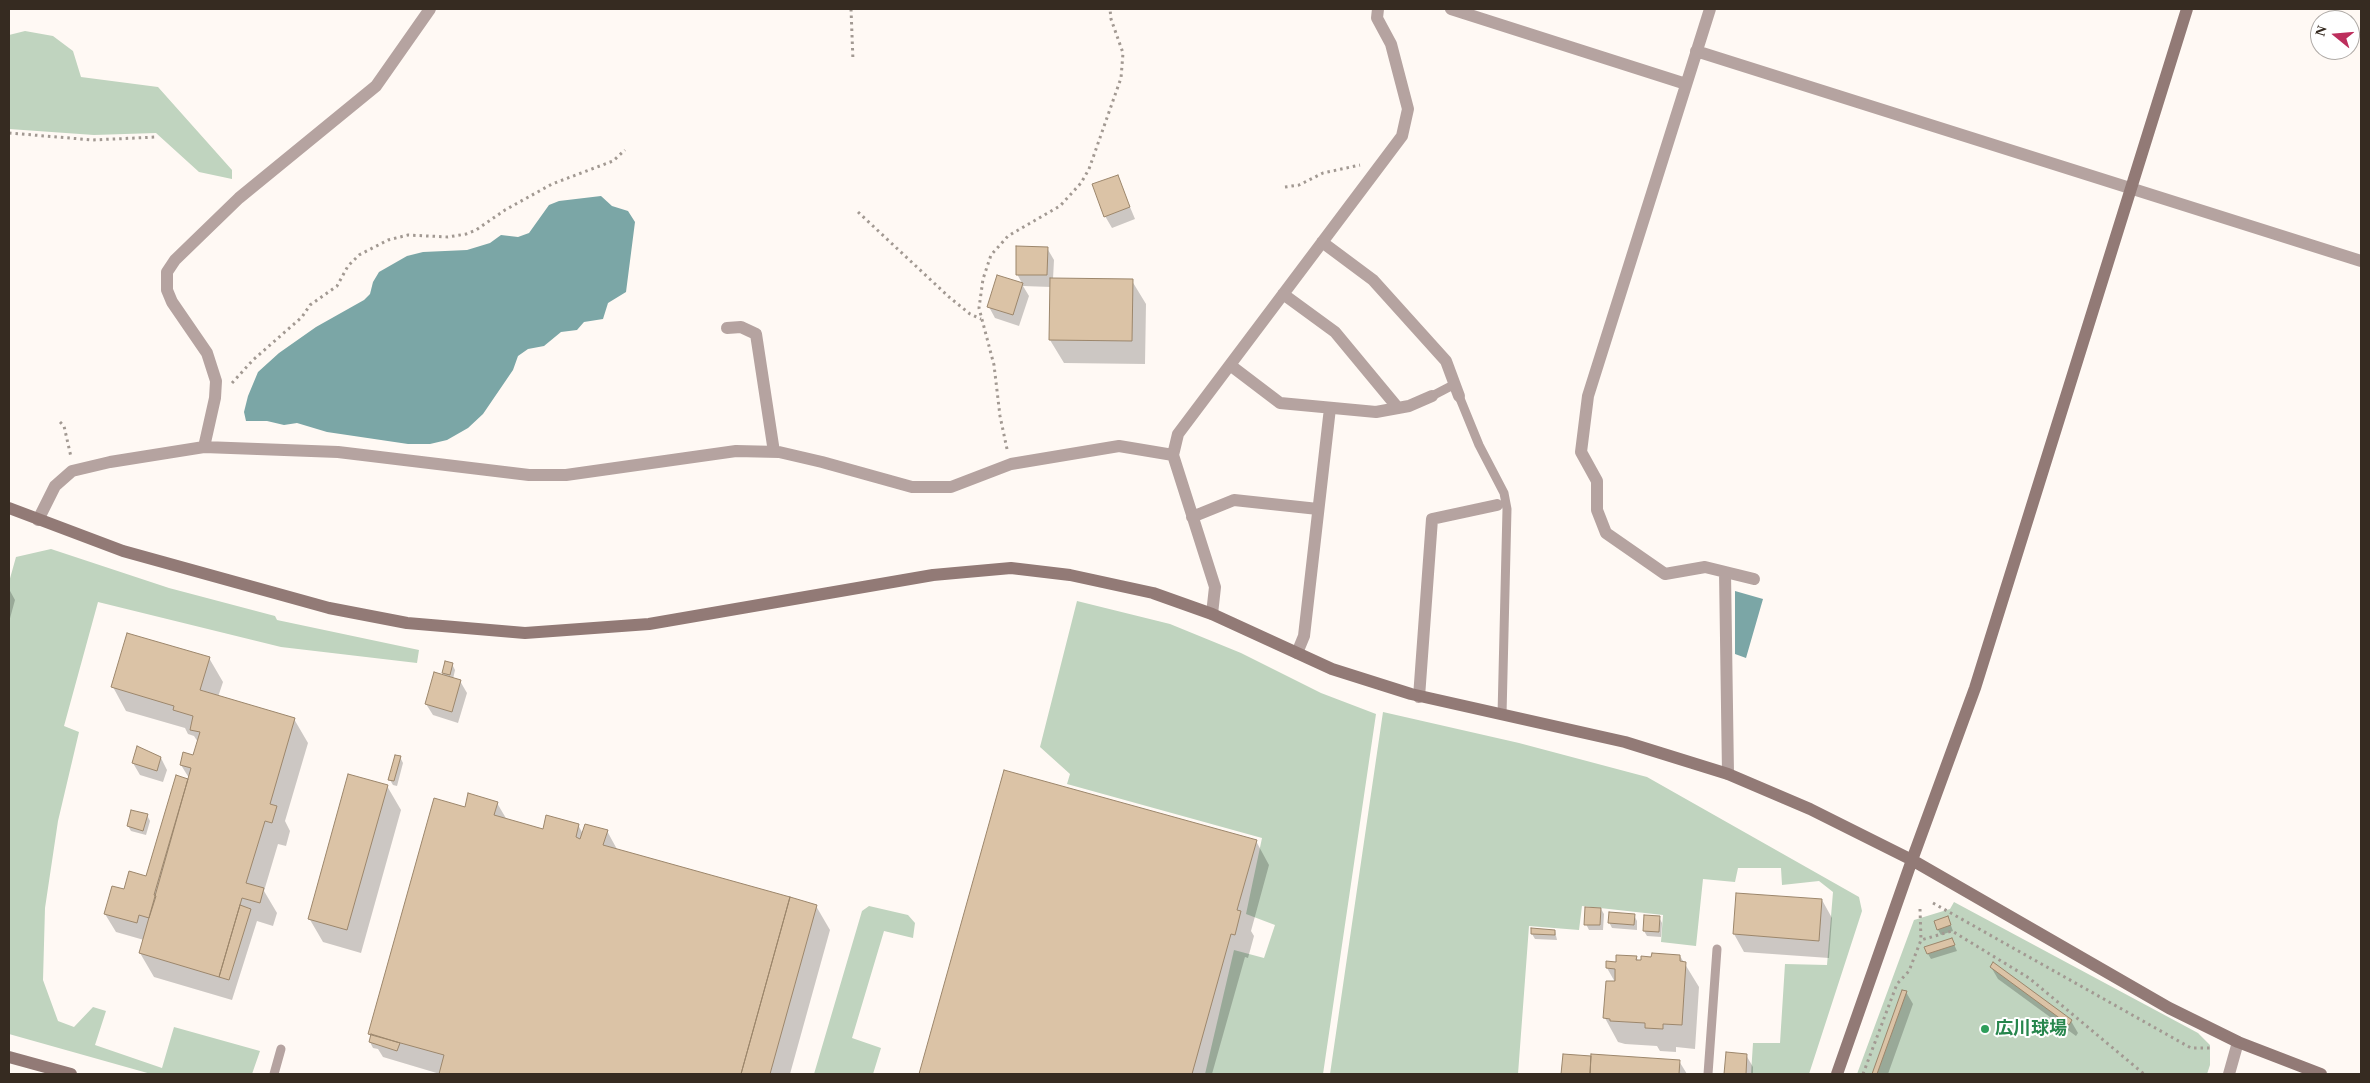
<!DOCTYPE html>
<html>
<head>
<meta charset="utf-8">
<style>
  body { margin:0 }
  #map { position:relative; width:2370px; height:1083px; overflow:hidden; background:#fff9f4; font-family:"Times New Roman",serif }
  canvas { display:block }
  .frame { position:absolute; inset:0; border:10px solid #362b21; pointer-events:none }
  .north { position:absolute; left:2310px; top:10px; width:50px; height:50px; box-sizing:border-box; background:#fff; border:1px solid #afaaa6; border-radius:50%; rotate:287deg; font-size:14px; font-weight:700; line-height:20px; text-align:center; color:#362b21 }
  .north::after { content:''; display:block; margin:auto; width:18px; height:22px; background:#bd2f5d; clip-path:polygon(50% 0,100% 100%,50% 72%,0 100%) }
</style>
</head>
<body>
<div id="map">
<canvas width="2370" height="1083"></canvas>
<div class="frame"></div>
<div class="north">N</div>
</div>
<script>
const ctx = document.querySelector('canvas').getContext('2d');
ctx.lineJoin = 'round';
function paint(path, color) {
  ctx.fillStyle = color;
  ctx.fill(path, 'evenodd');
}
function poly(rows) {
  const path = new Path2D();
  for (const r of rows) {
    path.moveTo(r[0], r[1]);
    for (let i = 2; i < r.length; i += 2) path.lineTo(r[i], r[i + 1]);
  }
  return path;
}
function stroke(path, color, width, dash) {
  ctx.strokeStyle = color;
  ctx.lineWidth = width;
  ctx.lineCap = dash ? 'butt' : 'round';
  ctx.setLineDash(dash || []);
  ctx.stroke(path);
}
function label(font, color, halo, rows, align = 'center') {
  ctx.font = font + ' "Times New Roman","Noto Sans JP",serif';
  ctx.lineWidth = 4;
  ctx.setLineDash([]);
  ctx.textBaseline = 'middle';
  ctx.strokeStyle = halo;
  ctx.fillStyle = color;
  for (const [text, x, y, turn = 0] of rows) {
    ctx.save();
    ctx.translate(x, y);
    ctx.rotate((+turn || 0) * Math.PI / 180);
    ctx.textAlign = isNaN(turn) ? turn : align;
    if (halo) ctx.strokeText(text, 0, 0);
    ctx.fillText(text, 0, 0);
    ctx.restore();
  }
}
paint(poly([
  [25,31,53,36,73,51,81,77,158,87,232,170,232,179,199,172,156,133,94,135,9,129,9,35],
  [51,549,169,588,275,616,277,620,419,650,417,663,281,647,98,602,64,726,79,732,58,821,45,908,43,980,58,1021,74,1027,93,1007,106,1011,95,1045,162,1068,174,1027,260,1051,252,1074,151,1074,9,1034,9,582,16,557],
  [1077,601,1170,624,1241,653,1321,693,1376,714,1323,1074,1205,1074,1234,950,1264,958,1275,925,1246,914,1262,838,1067,784,1070,774,1040,747],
  [1383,712,1519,743,1647,777,1859,897,1862,911,1809,1074,1751,1074,1753,1043,1780,1043,1785,964,1827,965,1833,892,1819,881,1782,885,1781,868,1738,868,1735,882,1703,879,1696,946,1661,942,1663,915,1582,906,1579,930,1529,926,1518,1074,1330,1074],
  [1954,902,2198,1033,2210,1045,2210,1065,2207,1074,1857,1074,1914,920,1950,909],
  [869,906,908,915,915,923,913,938,884,931,852,1038,881,1048,873,1074,814,1074,862,911]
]), '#c0d4bf');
paint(poly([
  [601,196,612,206,628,211,635,222,626,292,608,303,603,319,584,322,577,330,561,332,544,346,528,349,518,356,513,370,483,414,468,428,447,440,430,444,408,444,327,432,297,423,284,425,267,421,246,421,244,412,248,396,258,372,279,353,316,327,364,300,370,294,373,282,379,272,407,256,423,252,467,250,490,243,501,235,518,237,529,233,549,205,559,201],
  [1735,591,1763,599,1746,658,1735,654]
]), '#7ba6a6');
paint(poly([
  [1117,176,1135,219,1112,228,1105,216],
  [1047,248,1054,260,1053,279,1132,281,1146,304,1145,364,1064,363,1050,340,1051,287,1023,286,1029,296,1019,326,995,318,989,307,998,277,1023,285,1017,274],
  [9,589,15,600,9,622],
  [209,658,223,682,218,697,294,719,308,743,285,821,290,831,286,846,278,844,264,891,277,913,273,926,257,921,232,1000,154,977,140,953,144,940,116,932,105,914,124,891,147,878,176,777,188,782,189,778,181,765,194,757,198,742,194,736,188,734,185,728,126,711,113,687],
  [452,664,455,670,453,679,460,681,467,693,458,723,433,715,426,704,445,677,443,673],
  [400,757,403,763,397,786,393,785,390,780],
  [161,758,167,770,163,782,140,775,133,763],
  [1004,772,1256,841,1269,865,1251,931,1254,936,1248,958,1245,957,1212,1074,921,1074],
  [387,786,401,810,361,953,323,942,309,918],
  [497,803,507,820,543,830,578,825,583,834,607,831,618,851,816,906,830,930,790,1074,440,1074,383,1057,378,1049,373,1048,370,1042,371,1037,369,1033,465,808],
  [147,815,150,821,146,835,131,831,128,826],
  [1822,900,1832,918,1829,958,1744,952,1734,934],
  [1601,909,1604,914,1603,930,1589,930,1586,924],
  [1634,915,1637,921,1637,930,1612,928,1609,922],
  [1659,917,1662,923,1661,937,1647,936,1644,931],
  [1950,923,1953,931,1941,935,1938,930],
  [1555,931,1557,940,1535,939,1532,934],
  [1952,940,1957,951,1931,959,1928,954],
  [1680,956,1699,987,1695,1049,1676,1047,1676,1052,1660,1051,1657,1046,1625,1044,1618,1042,1605,1018,1615,982,1607,968,1636,957,1639,962],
  [1993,964,2071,1021,2078,1033,2076,1036,1998,979,1991,967],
  [1903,991,1906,992,1913,1004,1888,1074,1873,1074],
  [1727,1053,1746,1055,1753,1067,1753,1074,1726,1074],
  [1564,1055,1679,1061,1687,1074,1563,1074]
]), '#0003');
const building = poly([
  [1118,175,1130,207,1104,217,1092,184,1118,175],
  [1016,246,1048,247,1047,275,1016,275,1016,246],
  [997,275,1023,283,1013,315,987,307,997,275],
  [1050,278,1133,279,1132,341,1049,340,1050,278],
  [127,633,210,657,200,690,295,718,270,804,277,806,272,823,265,821,246,883,264,888,260,903,242,898,219,977,139,953,191,768,180,765,183,752,193,755,200,732,190,730,193,716,173,710,174,706,111,687,127,633],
  [445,661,453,663,450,675,442,673,445,661],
  [434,672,461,680,452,712,425,704,434,672],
  [137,746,161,757,157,771,132,763,137,746],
  [395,755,401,756,394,781,388,780,395,755],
  [1004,770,1257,840,1237,910,1241,911,1235,935,1231,934,1192,1074,919,1074,1004,770],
  [348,774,388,785,347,930,308,919,348,774],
  [176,775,188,779,154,895,156,896,149,918,139,915,137,923,104,914,112,886,124,889,129,871,146,876,176,775],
  [468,793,498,802,494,815,543,829,546,815,579,824,576,837,580,839,585,824,608,830,603,845,790,897,741,1074,439,1074,444,1055,368,1034,434,798,465,807,468,793],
  [131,810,148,814,143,831,127,826,131,810],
  [1736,893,1822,899,1819,941,1733,934,1736,893],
  [790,897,817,905,770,1074,741,1074,790,897],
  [240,905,251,909,229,980,219,977,240,905],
  [1585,907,1601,908,1600,925,1584,925,1585,907],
  [1609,912,1635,914,1634,925,1608,923,1609,912],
  [1644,915,1660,916,1659,932,1643,931,1644,915],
  [1948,916,1951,925,1937,930,1934,921,1948,916],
  [1531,928,1555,930,1555,935,1531,934,1531,928],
  [1952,938,1955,945,1927,954,1924,947,1952,938],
  [1652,953,1680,955,1680,961,1686,962,1682,1025,1663,1024,1663,1029,1645,1028,1645,1023,1610,1021,1610,1019,1603,1018,1606,981,1615,981,1615,969,1606,968,1606,961,1616,962,1616,955,1637,956,1636,960,1641,960,1641,956,1651,957,1652,953],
  [1993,962,2072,1020,2069,1025,1990,967,1993,962],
  [1902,990,1907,991,1877,1074,1872,1074,1902,990],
  [371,1034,400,1043,397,1051,369,1042,371,1034],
  [1726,1052,1747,1054,1746,1074,1724,1074,1726,1052],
  [1563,1054,1591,1056,1590,1074,1561,1074,1563,1054],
  [1591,1054,1680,1060,1679,1074,1590,1074,1591,1054]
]);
paint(building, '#dbc3a6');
stroke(building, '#9c866b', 1);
stroke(poly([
  [851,9,853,61],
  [9,133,93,140,156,137],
  [1285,187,1299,185,1323,173,1360,165],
  [858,212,949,297,970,314,981,319],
  [232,383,253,360,302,317,310,305,337,286,348,266,359,255,388,240,408,235,448,237,466,234,476,230,505,210,552,184,613,161,625,150],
  [60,422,64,426,71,457],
  [1007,449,1000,416,994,365,979,308,983,279,991,255,1008,236,1060,206,1081,183,1089,169,1121,78,1123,53,1111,19,1110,9],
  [1933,903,2191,1048,2213,1048],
  [1920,909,1921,940],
  [1863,1074,1897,984,1909,971,1921,940,1952,931,2029,978,2144,1074]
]), '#a29992', 3, [2.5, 4]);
stroke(poly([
  [1432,396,1455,384],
  [1459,396,1479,445,1504,493,1507,509,1502,715],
  [274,1074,281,1049],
  [1708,1074,1717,949]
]), '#b5a3a0', 9);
stroke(poly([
  [1451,9,1686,84],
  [1710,9,1588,396,1581,452,1597,481,1597,510,1606,533,1665,574,1705,567,1754,579],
  [1696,51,2361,261],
  [1322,242,1373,280,1446,361,1459,396],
  [1283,294,1335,332,1398,408],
  [727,328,741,327,756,334,774,452],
  [1230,365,1280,403,1376,412,1409,406,1432,396],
  [204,447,215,398,216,381,207,353,172,302,167,290,167,272,175,260,239,198,376,86,430,9],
  [1192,517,1234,500,1318,509],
  [38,520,55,486,72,471,110,462,204,447,338,452,529,475,566,475,736,451,779,452,822,462,912,487,951,487,1011,464,1119,446,1173,455],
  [1725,572,1728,774],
  [1212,614,1215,587,1173,455,1178,434,1402,136,1408,109,1391,44,1377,18,1378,9],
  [1297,653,1304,636,1330,408],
  [1419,697,1432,519,1497,505],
  [2229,1074,2238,1042]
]), '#b5a3a0', 12);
stroke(poly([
  [9,508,123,551,329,608,407,623,525,633,649,624,933,575,1011,568,1070,575,1153,593,1212,614,1332,669,1411,694,1625,742,1728,774,1810,809,1912,860,2169,1008,2238,1042,2321,1074],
  [9,1057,71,1074],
  [1837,1074,1912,860,1975,688,2187,9]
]), '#927a76', 12);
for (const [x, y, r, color] of [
  [1985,1029,5,"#2e9e5b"]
]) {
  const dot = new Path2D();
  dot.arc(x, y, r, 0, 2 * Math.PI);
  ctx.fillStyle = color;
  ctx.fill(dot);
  stroke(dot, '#fff', 2);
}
label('bold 18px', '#27864d', '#fff', [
  ["広川球場",1995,1029]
], 'left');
</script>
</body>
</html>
